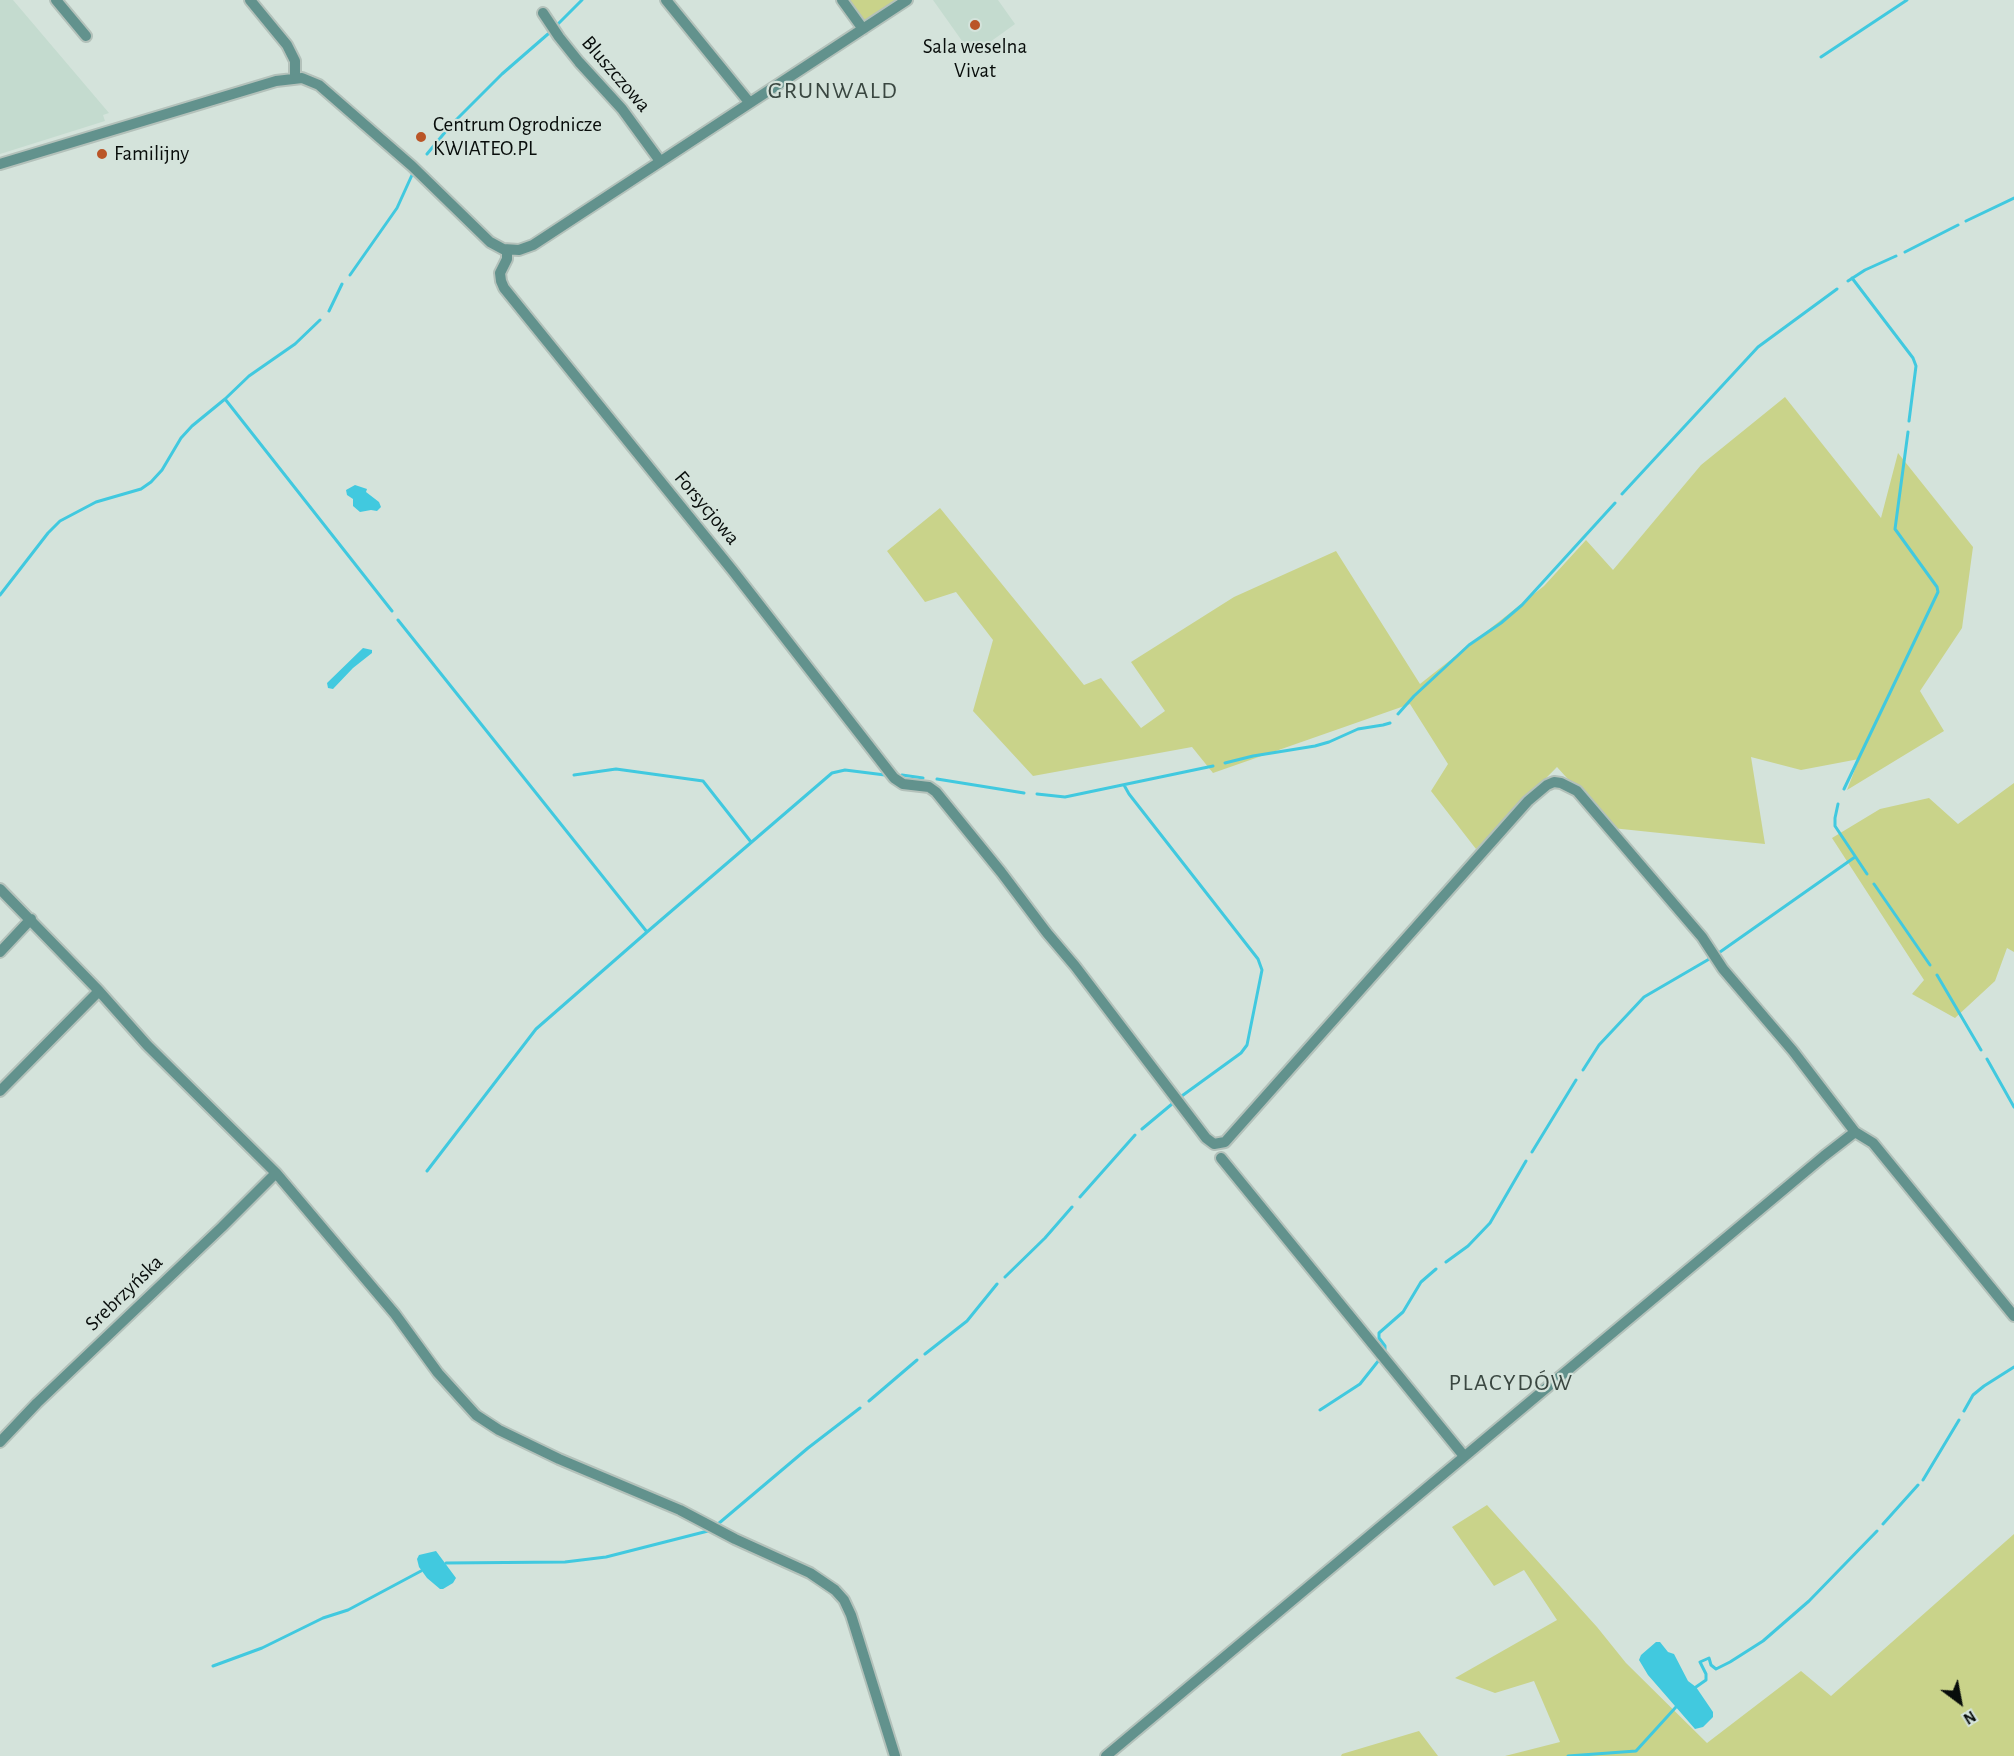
<!DOCTYPE html>
<html>
<head>
<meta charset="utf-8">
<style>
  body { margin:0 }
  #map { position:relative; width:2014px; height:1756px; overflow:hidden; background:#d4e3db; font-family:"Alegreya Sans",sans-serif }
  canvas { display:block }
  .north { position:absolute; left:1930px; top:1672px; width:60px; height:60px; -webkit-text-stroke:4px #d4e3db; paint-order:stroke; rotate:148deg; font-size:16px; font-weight:700; line-height:24px; text-align:center; color:#080d0b }
  .north::after { content:''; display:block; margin:auto; width:21px; height:27px; background:#080d0b; clip-path:polygon(50% 0,100% 100%,50% 72%,0 100%) }
</style>
</head>
<body>
<div id="map">
<canvas width="2014" height="1756"></canvas>
<div class="north">N</div>
</div>
<script>
const ctx = document.querySelector('canvas').getContext('2d');
ctx.lineJoin = 'round';
function paint(path, color) {
  ctx.fillStyle = color;
  ctx.fill(path, 'evenodd');
}
function poly(rows) {
  const path = new Path2D();
  for (const r of rows) {
    path.moveTo(r[0], r[1]);
    for (let i = 2; i < r.length; i += 2) path.lineTo(r[i], r[i + 1]);
  }
  return path;
}
function stroke(path, color, width, dash) {
  ctx.strokeStyle = color;
  ctx.lineWidth = width;
  ctx.lineCap = dash ? 'butt' : 'round';
  ctx.setLineDash(dash || []);
  ctx.stroke(path);
}
function label(font, color, halo, rows, align = 'center') {
  ctx.font = font + ' "Alegreya Sans",sans-serif';
  ctx.lineWidth = 4.5;
  ctx.setLineDash([]);
  ctx.textBaseline = 'middle';
  ctx.strokeStyle = halo;
  ctx.fillStyle = color;
  for (const [text, x, y, turn = 0] of rows) {
    ctx.save();
    ctx.translate(x, y);
    ctx.rotate((+turn || 0) * Math.PI / 180);
    ctx.textAlign = isNaN(turn) ? turn : align;
    if (halo) ctx.strokeText(text, 0, 0);
    ctx.fillText(text, 0, 0);
    ctx.restore();
  }
}
paint(poly([
  [0,0,13,0,109,113,103,115,105,121,0,154],
  [933,0,998,0,1015,24,972,55]
]), '#c4dbcf');
paint(poly([
  [844,0,899,0,868,20,860,21],
  [1785,397,1881,518,1898,453,1973,547,1962,628,1920,691,1944,731,1847,790,1859,759,1801,770,1751,757,1765,844,1612,828,1557,767,1476,849,1431,791,1448,764,1410,704,1213,773,1192,747,1033,776,973,711,993,640,956,592,925,602,887,551,940,508,1084,685,1101,678,1141,728,1165,711,1131,662,1234,597,1336,551,1420,684,1544,586,1586,540,1613,570,1701,465],
  [2014,783,2014,952,2007,948,1995,981,1955,1018,1912,994,1924,980,1832,838,1880,809,1929,798,1958,824],
  [1487,1505,1597,1627,1626,1663,1707,1743,1801,1671,1831,1696,2014,1534,2014,1756,1505,1756,1560,1742,1534,1681,1495,1693,1455,1678,1557,1620,1524,1570,1494,1586,1452,1527],
  [1419,1731,1438,1756,1341,1756,1342,1754]
]), '#c9d38a');
paint(poly([
  [355,485,367,489,366,492,379,502,381,507,377,511,371,510,360,512,353,506,353,499,347,495,346,490],
  [363,648,372,650,372,653,353,668,333,689,328,688,327,683],
  [436,1551,456,1578,453,1583,443,1589,440,1589,427,1578,419,1567,417,1559,419,1555],
  [1656,1642,1660,1642,1668,1652,1674,1654,1688,1681,1696,1687,1713,1712,1713,1717,1703,1727,1695,1729,1648,1675,1639,1660,1641,1655]
]), '#41c9df');
stroke(poly([
  [557,25,582,0],
  [1821,57,1907,0],
  [427,154,451,125,502,74,548,34],
  [1966,221,2014,198],
  [1905,252,1958,225],
  [350,275,397,208,412,175],
  [1852,278,1913,358,1916,366,1909,421],
  [1848,281,1865,270,1896,256],
  [329,311,342,284],
  [225,399,392,611],
  [1622,494,1758,347,1837,289],
  [0,595,48,533,60,521,96,502,141,489,151,482,162,470,181,438,192,426,225,399,249,376,295,344,320,320],
  [398,620,647,932,536,1029,427,1171],
  [1398,714,1414,696,1469,645,1501,623,1522,605,1615,503],
  [1225,763,1253,756,1315,746,1329,742,1358,729,1383,725,1390,723],
  [574,775,616,769,703,781,751,842],
  [902,775,923,778],
  [937,779,1024,793],
  [1124,785,1129,794,1258,959,1262,970,1247,1045,1241,1053,1179,1098],
  [1844,789,1938,592,1937,587,1895,529,1908,432],
  [1037,794,1065,797,1213,766],
  [1838,804,1835,818,1835,826,1867,874],
  [1874,884,1930,965],
  [647,932,832,773,845,770,885,775],
  [1720,952,1855,857],
  [1937,975,1981,1050],
  [1987,1059,2014,1107],
  [1583,1070,1599,1045,1644,997,1711,958],
  [1142,1129,1172,1104],
  [1532,1152,1576,1080],
  [1080,1197,1135,1135],
  [1446,1262,1468,1246,1490,1223,1526,1161],
  [1005,1277,1045,1238,1072,1207],
  [1385,1350,1385,1346,1379,1338,1379,1333,1403,1312,1421,1282,1436,1269],
  [925,1354,967,1321,997,1284],
  [869,1401,917,1360],
  [1320,1410,1360,1384,1379,1360],
  [1964,1411,1973,1395,1984,1386,2014,1367],
  [1923,1480,1959,1420],
  [718,1524,808,1448,860,1408],
  [1883,1524,1918,1485],
  [446,1563,565,1562,606,1557,708,1531],
  [213,1666,262,1648,323,1618,348,1610,421,1571],
  [1696,1687,1706,1680,1706,1674,1700,1662,1709,1658,1711,1665,1716,1669,1730,1662,1763,1641,1809,1601,1877,1531],
  [1568,1756,1636,1751,1676,1707]
]), '#41c9df', 3);
const minor = poly([
  [56,0,86,36],
  [250,0,287,45,295,61,295,78],
  [666,0,749,102],
  [842,0,863,29],
  [543,13,559,37,579,62,622,109,660,161],
  [0,164,276,81,302,78,319,85,412,166,490,242,503,249,519,250,533,245,907,0],
  [507,250,507,259,500,273,501,281,504,288,733,571,894,778,903,784,929,787,936,792,1001,872,1047,933,1075,966,1206,1138,1214,1144,1225,1142,1528,801,1547,785,1554,782,1561,783,1577,791,1619,840,1702,937,1723,969,1793,1051,1855,1132,1873,1143,2014,1316],
  [0,889,99,991,147,1045,276,1173,395,1314,438,1373,476,1415,499,1430,559,1459,680,1510,735,1539,810,1573,835,1590,844,1600,851,1615,895,1756],
  [0,952,31,919],
  [0,1091,99,991],
  [1221,1158,1464,1456],
  [0,1442,37,1403,222,1227,276,1173],
  [1106,1756,1824,1156,1855,1132]
]);
stroke(minor, '#b3c1ba', 14);
stroke(minor, '#62928d', 10);
for (const [x, y, r, color] of [
  [975,25,6,"#ba5527"],
  [421,137,6,"#ba5527"],
  [102,154,6,"#ba5527"]
]) {
  const dot = new Path2D();
  dot.arc(x, y, r, 0, 2 * Math.PI);
  ctx.fillStyle = color;
  ctx.fill(dot);
  stroke(dot, '#d4e3db', 2);
}
label('21px', '#080d0b', '#d4e3db', [
  ["Sala weselna",975,47,"center"],
  ["Vivat",975,71,"center"],
  ["Centrum Ogrodnicze",433,125],
  ["KWIATEO.PL",433,149],
  ["Familijny",114,154]
], 'left');
label('21px', '#080d0b', '#d4e3db', [
  ["Bluszczowa",616,74,49],
  ["Forsycjowa",707,508,50],
  ["Srebrzyńska",124,1293,-44]
]);
ctx.letterSpacing = '1.5px';
label('24px', '#3a4741', '#d4e3db', [
  ["GRUNWALD",833,91],
  ["PLACYDÓW",1511,1383]
]);
ctx.letterSpacing = '0px';
</script>
</body>
</html>
